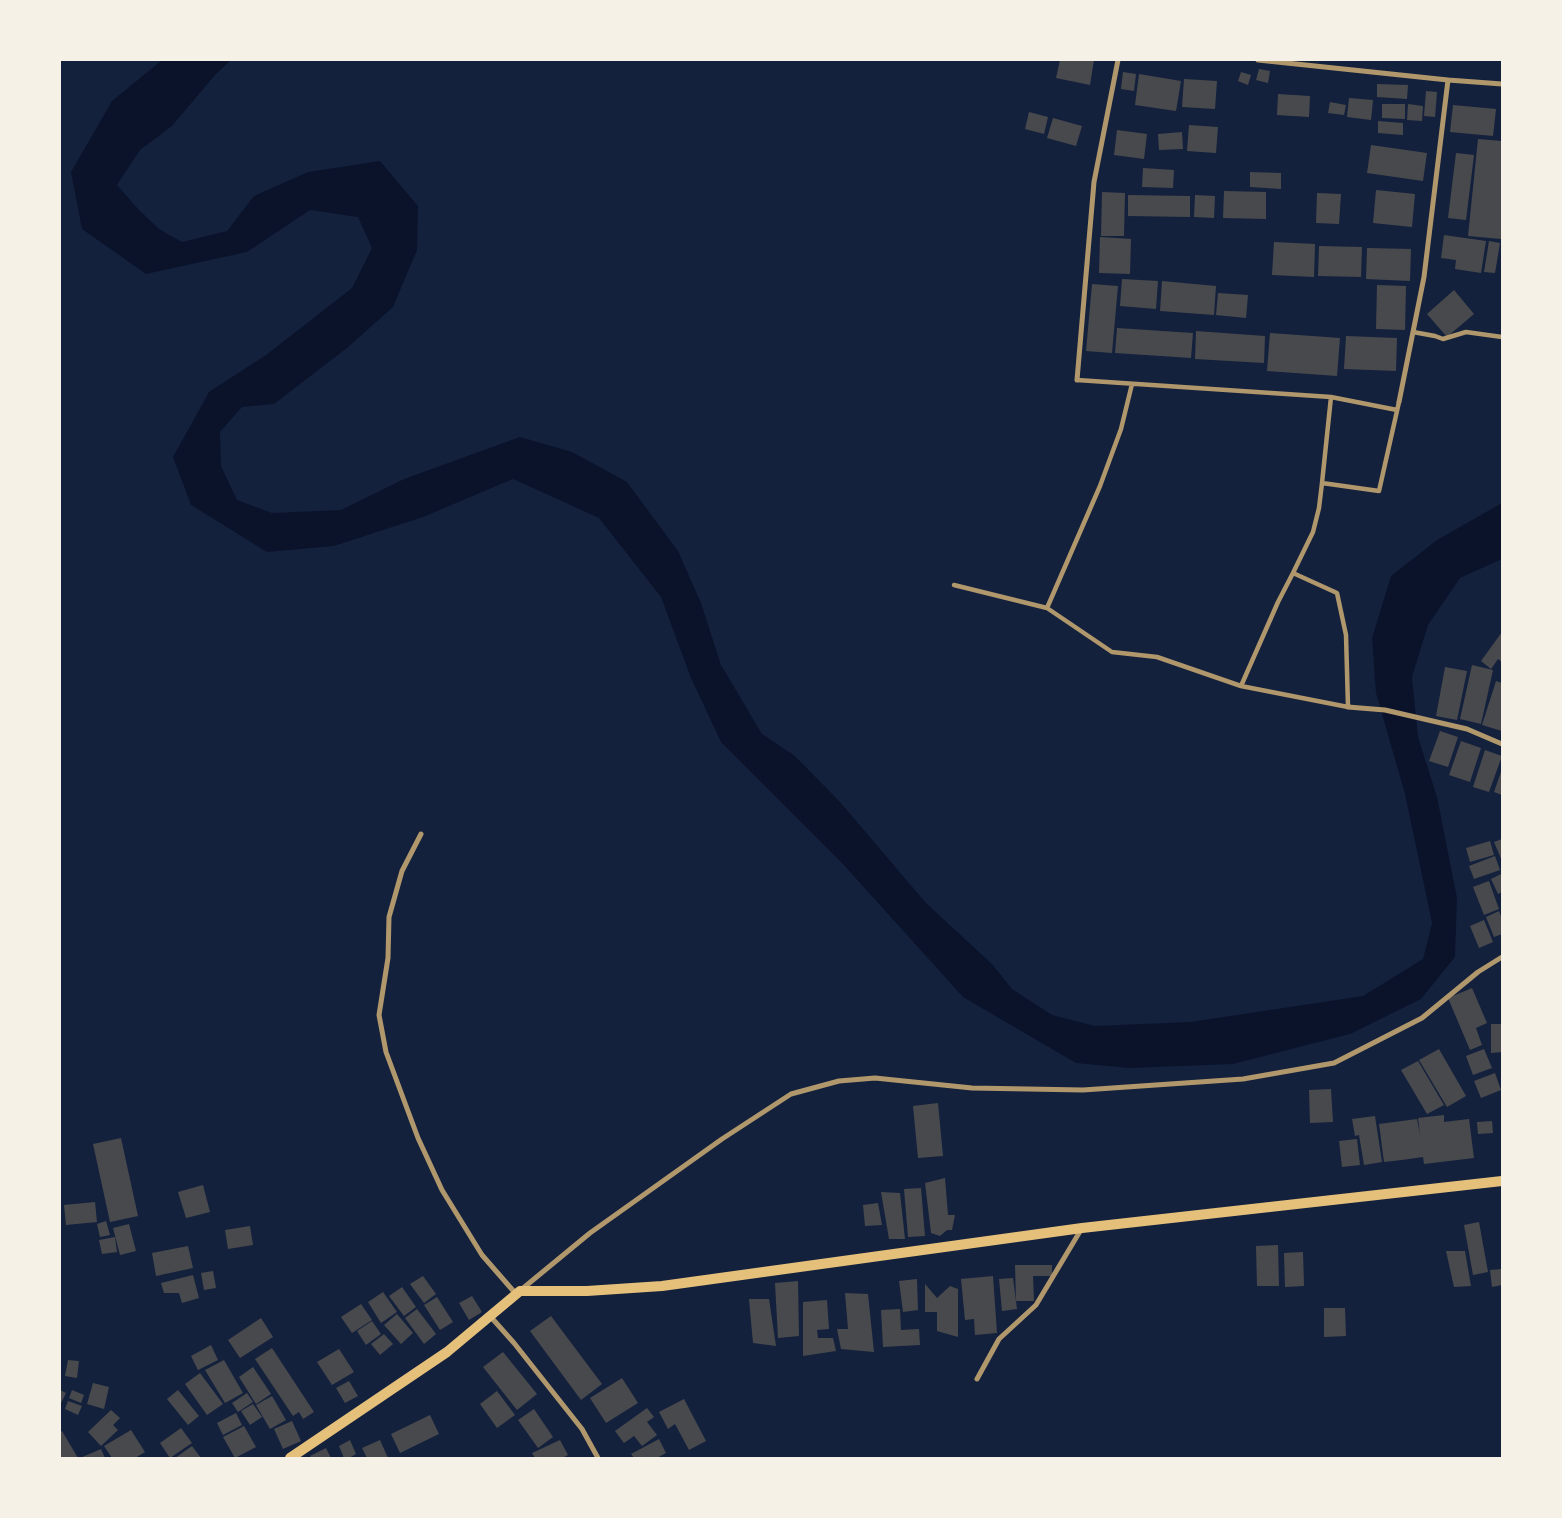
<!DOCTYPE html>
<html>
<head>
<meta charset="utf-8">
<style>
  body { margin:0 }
  #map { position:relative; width:1562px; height:1518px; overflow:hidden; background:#14213d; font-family:Cabin,sans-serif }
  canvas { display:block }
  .frame { position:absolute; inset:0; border:61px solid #f6f1e7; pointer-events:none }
</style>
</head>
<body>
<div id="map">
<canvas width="1562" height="1518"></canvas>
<div class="frame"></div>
</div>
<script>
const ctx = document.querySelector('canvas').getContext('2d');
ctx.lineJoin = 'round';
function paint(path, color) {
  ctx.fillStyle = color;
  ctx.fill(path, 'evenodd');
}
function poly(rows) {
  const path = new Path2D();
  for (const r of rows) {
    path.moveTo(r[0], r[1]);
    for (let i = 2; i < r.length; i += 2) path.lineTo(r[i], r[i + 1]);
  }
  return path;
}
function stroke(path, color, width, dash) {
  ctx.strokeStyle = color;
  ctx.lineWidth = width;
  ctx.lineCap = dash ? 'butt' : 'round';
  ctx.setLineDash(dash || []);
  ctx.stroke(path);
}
paint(poly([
  [162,60,231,60,215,75,172,126,140,150,117,185,139,210,159,229,182,242,227,231,254,196,308,172,380,161,418,206,417,250,393,307,347,348,274,404,242,407,220,432,221,466,237,500,272,513,341,510,404,479,520,437,572,452,627,482,678,551,701,603,721,665,762,734,795,756,840,802,926,903,992,964,1012,989,1052,1015,1095,1026,1190,1022,1363,996,1423,959,1432,923,1405,794,1376,693,1372,638,1391,576,1437,540,1502,503,1502,559,1460,578,1428,625,1412,677,1418,737,1437,797,1457,898,1455,957,1421,999,1350,1034,1233,1064,1129,1068,1076,1063,963,997,842,863,721,742,691,678,661,597,599,518,513,479,423,517,334,546,267,552,191,505,173,457,209,392,266,355,352,288,372,248,358,217,310,210,247,252,146,274,82,229,71,172,112,101]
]), '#0b132b');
paint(poly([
  [1060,60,1094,60,1090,85,1056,78],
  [1259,69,1270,71,1268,83,1256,80],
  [1123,72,1136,74,1134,91,1121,89],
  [1241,72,1251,75,1248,85,1238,81],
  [1139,74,1181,81,1176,111,1135,105],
  [1184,79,1217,81,1215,109,1182,107],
  [1377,84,1408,85,1407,99,1377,97],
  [1426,91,1437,92,1435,117,1424,116],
  [1278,94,1310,96,1309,117,1277,115],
  [1349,98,1373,100,1371,120,1347,117],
  [1330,102,1346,105,1344,115,1328,113],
  [1382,104,1405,104,1405,119,1382,118],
  [1408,104,1423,106,1422,121,1407,120],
  [1453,105,1496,109,1493,136,1450,132],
  [1029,112,1048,117,1044,134,1025,129],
  [1053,118,1082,126,1076,146,1047,138],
  [1378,121,1403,123,1403,135,1378,133],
  [1189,125,1218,127,1216,153,1187,151],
  [1117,130,1147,134,1144,159,1114,155],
  [1182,132,1183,149,1159,150,1158,134],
  [1478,139,1502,141,1501,239,1468,236],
  [1371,145,1427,153,1423,181,1367,173],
  [1456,153,1474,155,1466,220,1448,218],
  [1143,168,1174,170,1173,188,1142,187],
  [1250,172,1281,173,1281,189,1250,187],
  [1376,190,1415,194,1412,227,1373,223],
  [1224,191,1266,192,1266,219,1223,218],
  [1102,192,1125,193,1124,236,1101,236],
  [1317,193,1341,194,1339,224,1316,223],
  [1128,195,1190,196,1190,217,1128,216],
  [1195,195,1215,196,1214,218,1194,217],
  [1444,235,1486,241,1481,273,1455,269,1456,260,1441,258],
  [1100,237,1131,239,1130,274,1099,273],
  [1489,241,1500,243,1495,273,1484,272],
  [1274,242,1315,244,1314,277,1272,275],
  [1319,246,1362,247,1361,277,1318,276],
  [1367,248,1411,249,1410,281,1366,279],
  [1122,279,1158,281,1156,309,1120,306],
  [1162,281,1216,286,1214,315,1160,311],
  [1092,284,1118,286,1112,353,1086,351],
  [1377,285,1406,286,1405,330,1376,329],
  [1454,290,1474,314,1447,337,1427,314],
  [1218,293,1248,295,1246,318,1216,315],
  [1117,328,1193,333,1191,358,1115,353],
  [1196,331,1265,336,1264,363,1195,359],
  [1270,333,1340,338,1337,376,1267,371],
  [1346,336,1397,338,1396,371,1344,369],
  [1502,632,1502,662,1498,659,1491,669,1481,661],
  [1472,665,1493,670,1481,724,1460,719],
  [1445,667,1467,671,1457,720,1436,716],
  [1496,681,1502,683,1502,731,1482,725],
  [1440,731,1458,737,1448,767,1429,761],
  [1461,741,1481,748,1470,782,1449,775],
  [1485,750,1502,756,1489,792,1473,787],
  [1502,769,1502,795,1494,792],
  [1502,839,1502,861,1494,842],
  [1490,841,1494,855,1470,862,1466,848],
  [1495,856,1500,870,1474,879,1469,866],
  [1501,874,1502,877,1502,892,1498,894,1491,879],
  [1489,881,1499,909,1484,915,1473,887],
  [1499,911,1502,919,1502,934,1494,937,1486,917],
  [1484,920,1493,942,1479,948,1470,926],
  [1472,988,1487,1023,1476,1028,1482,1045,1470,1050,1448,998],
  [1491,1024,1502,1024,1502,1052,1491,1053],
  [1439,1049,1466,1096,1447,1107,1419,1060],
  [1484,1049,1492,1068,1473,1075,1466,1056],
  [1418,1061,1444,1105,1427,1114,1401,1070],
  [1495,1073,1501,1090,1481,1098,1474,1081],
  [1331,1089,1333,1122,1310,1123,1309,1090],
  [938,1103,943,1156,918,1158,913,1106],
  [1444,1115,1444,1122,1469,1119,1474,1158,1424,1164,1423,1157,1402,1160,1400,1143,1402,1160,1384,1162,1379,1124,1417,1119,1420,1135,1418,1118],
  [1375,1116,1382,1162,1364,1165,1359,1135,1355,1136,1352,1119],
  [1492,1121,1493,1133,1478,1134,1477,1122],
  [121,1138,138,1216,110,1222,93,1144],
  [1357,1139,1360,1165,1342,1167,1339,1141],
  [945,1178,948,1215,955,1215,952,1230,947,1230,940,1236,931,1233,925,1183],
  [203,1185,210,1212,186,1218,178,1192],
  [921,1188,925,1236,908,1237,904,1189],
  [881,1192,900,1193,905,1239,889,1239],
  [95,1202,97,1222,66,1225,64,1205],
  [878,1203,882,1225,865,1226,863,1205],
  [106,1221,110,1235,100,1237,97,1224],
  [1479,1222,1488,1272,1473,1275,1464,1225],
  [129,1224,136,1251,120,1255,113,1228],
  [250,1226,253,1245,228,1249,225,1230],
  [115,1237,117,1252,102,1254,99,1240],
  [1278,1245,1279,1286,1257,1286,1256,1246],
  [188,1246,193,1268,156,1276,152,1253],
  [1446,1251,1465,1251,1471,1286,1454,1287],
  [1303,1252,1304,1286,1285,1287,1284,1253],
  [1015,1265,1052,1265,1052,1276,1033,1276,1034,1301,1016,1301],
  [1502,1269,1502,1285,1492,1287,1490,1270],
  [213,1271,216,1288,204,1290,201,1273],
  [193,1275,199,1298,182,1303,179,1293,164,1293,161,1283],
  [423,1276,436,1294,424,1303,410,1284],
  [993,1276,997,1333,975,1335,974,1319,965,1320,961,1279],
  [1013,1278,1017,1309,1002,1311,999,1279],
  [917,1279,918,1310,903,1312,899,1281],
  [798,1281,799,1336,778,1338,775,1283],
  [925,1284,937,1298,950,1286,958,1289,958,1337,937,1331,937,1312,925,1312],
  [402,1287,416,1307,404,1316,389,1296],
  [383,1292,397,1312,381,1323,368,1302],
  [845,1293,868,1294,874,1352,841,1349,837,1329,848,1329],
  [472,1296,482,1312,469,1320,459,1303],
  [437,1297,453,1322,440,1330,424,1305],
  [749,1299,769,1299,776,1346,753,1343],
  [827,1300,829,1329,817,1330,818,1338,833,1338,836,1351,803,1356,803,1302],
  [361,1304,372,1320,352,1333,341,1317],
  [1324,1308,1345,1308,1346,1336,1324,1337],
  [417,1309,436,1334,424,1344,405,1318],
  [900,1309,901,1330,919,1329,920,1345,883,1347,881,1310],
  [397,1314,413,1333,401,1344,384,1325],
  [551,1316,602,1384,581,1400,530,1331],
  [261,1318,273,1337,240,1358,228,1340],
  [372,1321,381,1334,366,1345,357,1331],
  [384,1334,393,1344,380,1355,371,1344],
  [211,1345,218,1360,198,1370,191,1356],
  [272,1348,314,1412,303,1419,299,1412,293,1416,255,1359],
  [339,1349,354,1372,332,1385,317,1362],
  [503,1352,537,1394,517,1410,483,1367],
  [68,1360,79,1361,77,1378,65,1376],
  [224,1360,243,1393,225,1403,205,1370],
  [253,1367,271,1394,256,1404,239,1377],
  [200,1373,223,1404,207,1415,185,1384],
  [622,1378,638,1403,606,1423,590,1398],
  [349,1381,358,1396,345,1403,336,1388],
  [93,1383,109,1387,104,1409,87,1404],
  [60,1390,66,1393,60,1405],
  [72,1390,84,1395,81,1403,69,1398],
  [178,1390,199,1416,188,1425,167,1399],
  [497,1391,515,1415,497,1428,480,1404],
  [247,1393,253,1402,238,1412,232,1403],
  [272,1396,286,1420,270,1429,256,1405],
  [684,1399,706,1441,689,1450,675,1424,668,1429,659,1412],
  [68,1401,82,1406,78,1415,65,1409],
  [253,1404,262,1417,250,1425,241,1411],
  [647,1408,654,1417,647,1422,657,1435,642,1446,634,1436,624,1443,615,1431],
  [534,1409,553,1437,538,1448,518,1420],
  [111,1410,120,1418,113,1425,118,1430,101,1446,88,1432],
  [236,1413,242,1425,223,1435,217,1423],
  [430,1415,439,1434,400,1453,391,1434],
  [292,1421,301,1441,283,1449,274,1429],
  [244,1426,256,1447,235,1458,223,1437],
  [181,1428,192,1443,170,1458,160,1443],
  [131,1430,145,1452,135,1458,112,1458,104,1446],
  [62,1431,78,1458,60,1458,60,1432],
  [659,1439,666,1453,657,1458,634,1458,631,1454],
  [350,1440,356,1454,349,1458,344,1458,339,1446],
  [380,1440,388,1458,367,1458,362,1448],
  [560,1440,568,1455,562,1458,535,1458,532,1453],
  [192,1446,201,1458,175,1458],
  [326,1448,331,1458,312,1458,310,1456],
  [101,1449,105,1458,80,1458]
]), '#48494c');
stroke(poly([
  [1413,332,1435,336,1443,339,1466,332,1502,337],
  [1077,380,1331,397],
  [1322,483,1331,397,1397,410],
  [1293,573,1337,593,1346,635,1348,707,1241,686,1278,602,1293,573,1313,532,1319,508,1322,483,1379,491,1399,402],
  [954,585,1047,608,1112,652,1157,657,1241,686],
  [1047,608,1100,486,1121,429,1132,384]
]), '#b1986c', 4.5);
stroke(poly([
  [1258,60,1448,80,1502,84],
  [1077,380,1094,182,1118,60],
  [1399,402,1424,277,1448,80],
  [1348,707,1385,710,1467,729,1502,744],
  [421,834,402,871,389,917,388,958,379,1015,386,1052,418,1138,442,1190,482,1255,516,1294],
  [522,1289,590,1233,722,1139,791,1094,839,1081,875,1078,972,1088,1083,1090,1243,1079,1334,1063,1422,1018,1478,972,1502,957],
  [490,1316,514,1343,582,1429,598,1458],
  [977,1379,999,1339,1036,1305,1082,1228]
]), '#b1986c', 5);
stroke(poly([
  [290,1458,447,1352,520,1291,587,1291,662,1286,1082,1228,1502,1181]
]), '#e5c07b', 10);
</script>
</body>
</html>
